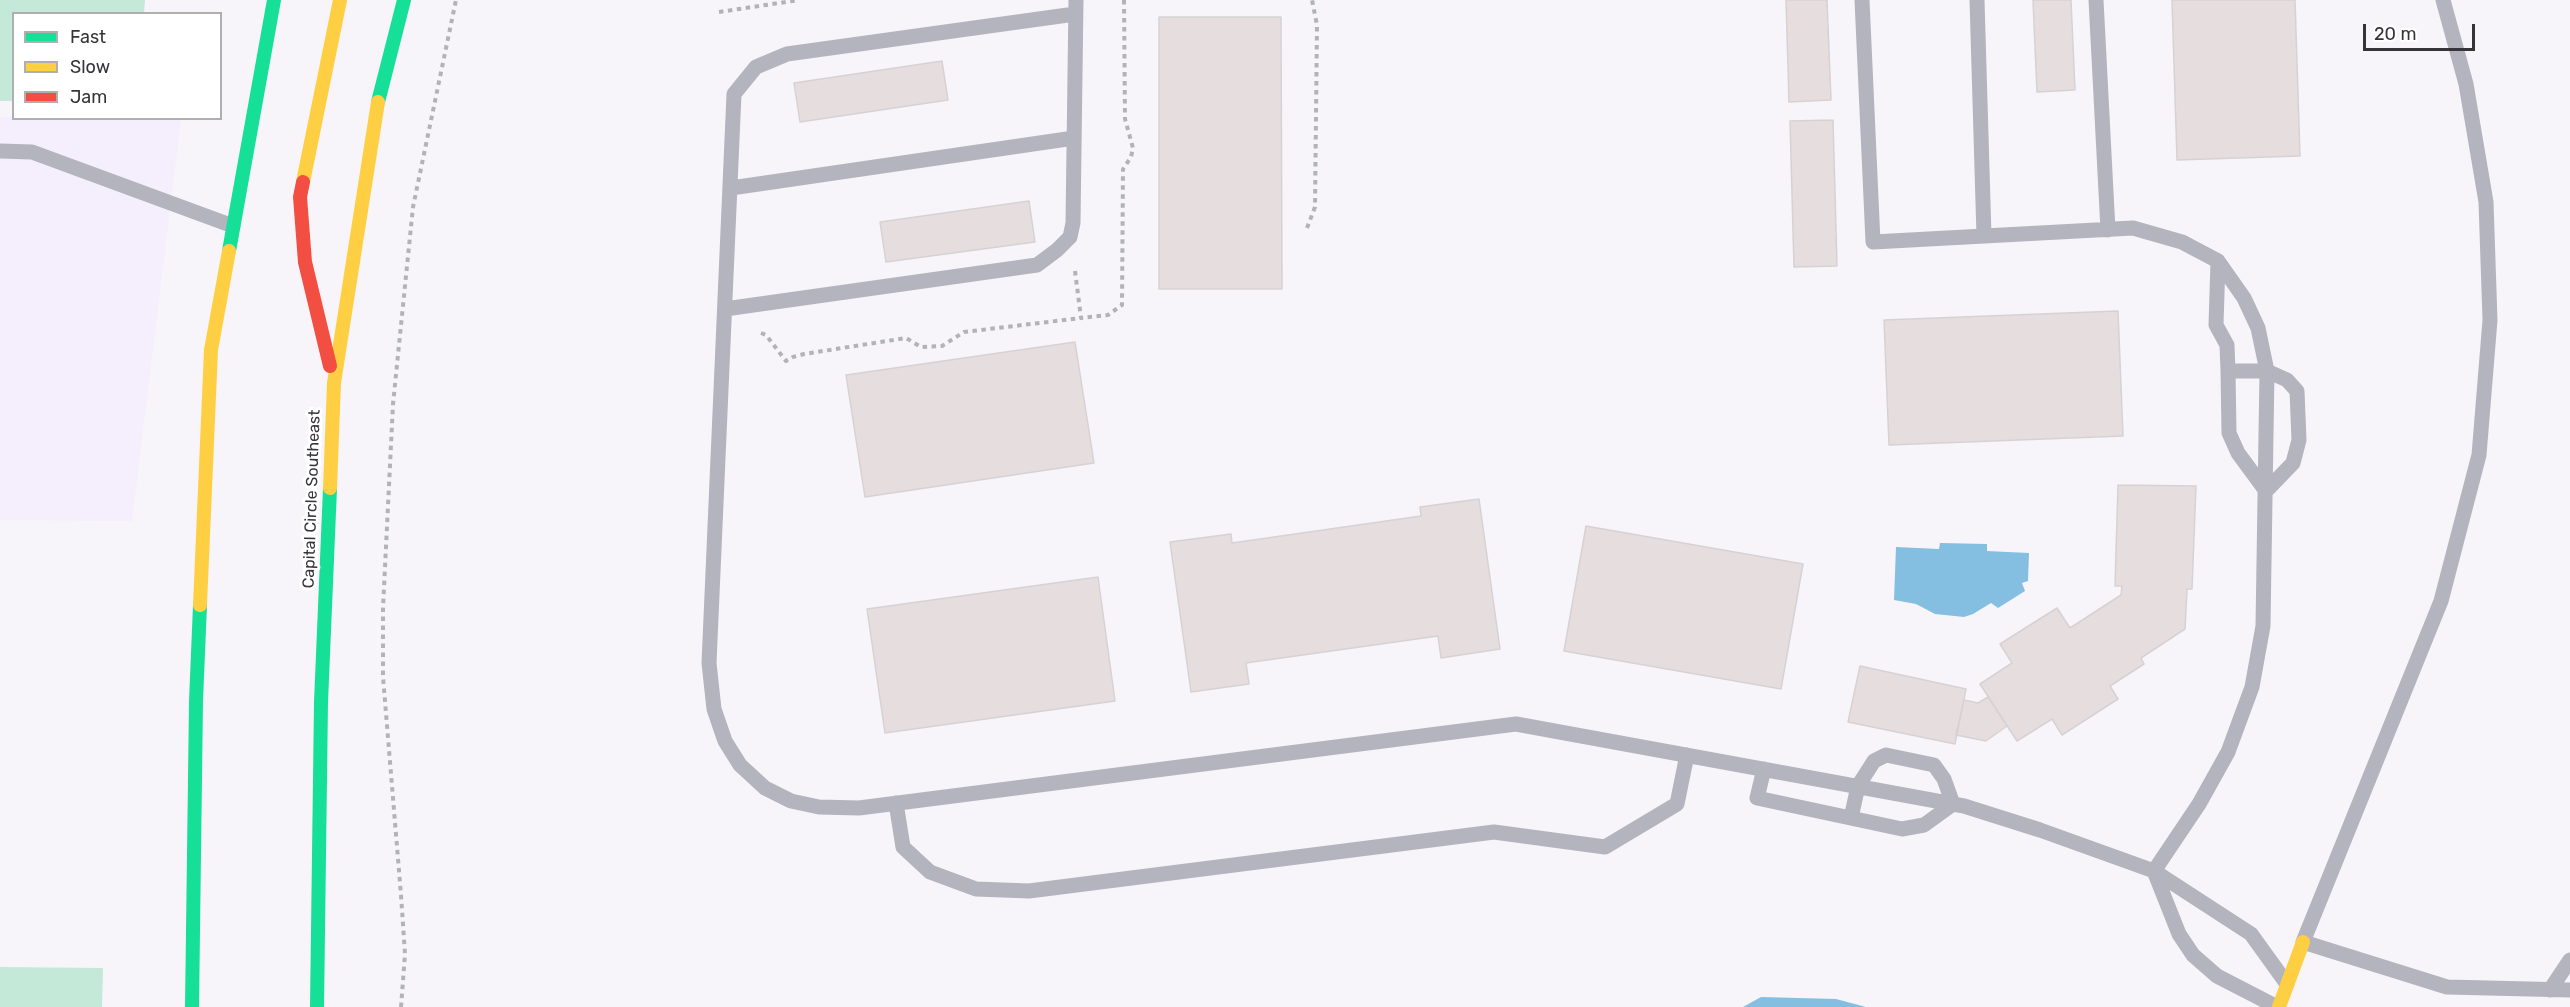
<!DOCTYPE html>
<html>
<head>
<meta charset="utf-8">
<style>
  body { margin:0 }
  #map { position:relative; width:2570px; height:1007px; overflow:hidden; background:#f7f5fa; font-family:Rubik,sans-serif }
  canvas { display:block }
  .legend { position:absolute; left:12px; top:12px; width:210px; height:108px; box-sizing:border-box; background:#fff; border:2px solid #afaeb0; margin:0; padding:8px 10px; list-style:none; font-size:18px; color:#363439 }
  .legend li { display:flex; align-items:center; gap:12px; height:30px }
  .legend b { width:30px; border:2px solid #afaeb0 }
  .scale { position:absolute; left:2363px; top:24px; width:112px; height:27px; box-sizing:border-box; border:3px solid #363439; border-top:0; padding-left:8px; font-size:18px; line-height:21px; white-space:nowrap; color:#363439; -webkit-text-stroke:4px #fff; paint-order:stroke }
</style>
</head>
<body>
<div id="map">
<canvas width="2570" height="1007"></canvas>
<ul class="legend">
<li><b style="height:8px;background:#16e098"></b>Fast</li>
<li><b style="height:8px;background:#ffcf43"></b>Slow</li>
<li><b style="height:8px;background:#f24e42"></b>Jam</li>
</ul>
<div class="scale">20 m</div>
</div>
<script>
const ctx = document.querySelector('canvas').getContext('2d');
ctx.lineJoin = 'round';
function paint(path, color) {
  ctx.fillStyle = color;
  ctx.fill(path, 'evenodd');
}
function poly(rows) {
  const path = new Path2D();
  for (const r of rows) {
    path.moveTo(r[0], r[1]);
    for (let i = 2; i < r.length; i += 2) path.lineTo(r[i], r[i + 1]);
  }
  return path;
}
function stroke(path, color, width, dash) {
  ctx.strokeStyle = color;
  ctx.lineWidth = width;
  ctx.lineCap = dash ? 'butt' : 'round';
  ctx.setLineDash(dash || []);
  ctx.stroke(path);
}
function label(font, color, halo, rows, align = 'center') {
  ctx.font = font + ' Rubik,sans-serif';
  ctx.lineWidth = 6;
  ctx.setLineDash([]);
  ctx.textBaseline = 'middle';
  ctx.strokeStyle = halo;
  ctx.fillStyle = color;
  for (const [text, x, y, turn = 0] of rows) {
    ctx.save();
    ctx.translate(x, y);
    ctx.rotate((+turn || 0) * Math.PI / 180);
    ctx.textAlign = isNaN(turn) ? turn : align;
    if (halo) ctx.strokeText(text, 0, 0);
    ctx.fillText(text, 0, 0);
    ctx.restore();
  }
}
paint(poly([
  [0,117,181,119,132,521,0,520]
]), '#f5eefc');
paint(poly([
  [0,0,145,0,144,13,14,14,13,101,0,101],
  [0,967,103,968,102,1007,0,1007]
]), '#c4e9d8');
paint(poly([
  [1940,543,1987,544,1987,551,2029,553,2028,581,2022,583,2025,591,1998,608,1991,603,1973,614,1964,617,1935,614,1916,604,1894,600,1896,547,1939,549],
  [1761,997,1836,999,1866,1007,1743,1007]
]), '#84bfe2');
const building = poly([
  [1786,0,1827,0,1831,100,1789,102,1786,0],
  [2033,0,2071,0,2075,90,2037,92,2033,0],
  [2172,0,2295,0,2300,156,2177,160,2172,0],
  [1159,17,1281,17,1282,289,1159,289,1159,17],
  [942,61,948,100,800,122,794,83,942,61],
  [1833,120,1837,266,1794,267,1790,121,1833,120],
  [1029,201,1035,242,886,262,880,222,1029,201],
  [2118,311,2123,436,1889,445,1884,320,2118,311],
  [1075,342,1094,463,865,497,846,375,1075,342],
  [2118,485,2196,486,2192,589,2187,589,2185,629,2141,658,2144,664,2110,686,2118,699,2062,735,2052,719,2017,741,1980,684,2012,663,2000,644,2057,608,2070,628,2121,595,2122,586,2115,586,2118,485],
  [1479,499,1500,649,1441,658,1438,636,1246,663,1249,684,1191,692,1170,542,1231,534,1232,543,1421,516,1420,507,1479,499],
  [1586,526,1803,564,1781,689,1564,651,1586,526],
  [1098,577,1115,701,885,733,867,609,1098,577],
  [1860,666,1966,689,1955,744,1848,722,1860,666],
  [1988,697,2007,726,1986,741,1956,735,1964,700,1978,703,1988,697]
]);
paint(building, '#e6dddf');
stroke(building, '#d6d2d4', 1.5);
stroke(poly([
  [719,12,799,0],
  [1307,228,1315,207,1317,25,1312,0],
  [1075,271,1081,318,1108,315,1122,305,1123,169,1131,157,1133,148,1125,119,1124,0],
  [761,333,766,335,786,361,793,357,804,354,906,338,921,347,942,346,964,332,1081,318],
  [401,1007,405,954,401,895,383,677,383,608,393,404,413,207,456,0]
]), '#b2b2b9', 4, [4.5, 4.5]);
stroke(poly([
  [1862,0,1873,242,2133,228,2182,242,2218,261,2244,298,2258,328,2267,371,2263,626,2252,687,2228,752,2199,804,2154,871],
  [1977,0,1984,236],
  [2096,0,2108,230],
  [2443,0,2466,84,2486,202,2490,320,2479,455,2441,601,2303,942,2447,987,2570,990],
  [1075,14,787,54,756,67,734,94,709,663,714,709,725,741,740,765,765,788,791,801,819,807,859,808,1516,724,1964,806,2040,830,2154,871,2251,934,2287,984],
  [0,151,32,152,233,226],
  [731,188,1074,138],
  [2218,261,2216,325,2227,345,2228,371,2229,433,2238,453,2266,491,2293,463,2299,440,2297,391,2287,380,2267,371,2228,371],
  [725,309,1037,265,1057,250,1070,237,1073,223,1076,0],
  [1764,769,1757,798,1902,829,1924,825,1953,804,1944,779,1934,765,1886,755,1874,761,1858,786,1851,818],
  [896,803,903,847,930,872,976,889,1029,891,1494,832,1605,847,1677,804,1687,755],
  [2154,871,2179,934,2193,955,2217,976,2277,1007],
  [2550,990,2570,960]
]), '#b3b4be', 15);
stroke(poly([
  [378,102,404,0],
  [229,251,274,0],
  [192,1007,196,701,200,605],
  [317,1007,321,702,330,488]
]), '#16e098', 14);
stroke(poly([
  [303,182,340,0],
  [330,488,334,383,378,102],
  [200,605,211,350,229,251],
  [2279,1007,2303,942]
]), '#ffcf43', 14);
stroke(poly([
  [303,182,300,197,305,262,330,366]
]), '#f24e42', 14);
label('16px', '#363439', '#fff', [
  ["Capital Circle Southeast",312,499,-88]
]);
</script>
</body>
</html>
